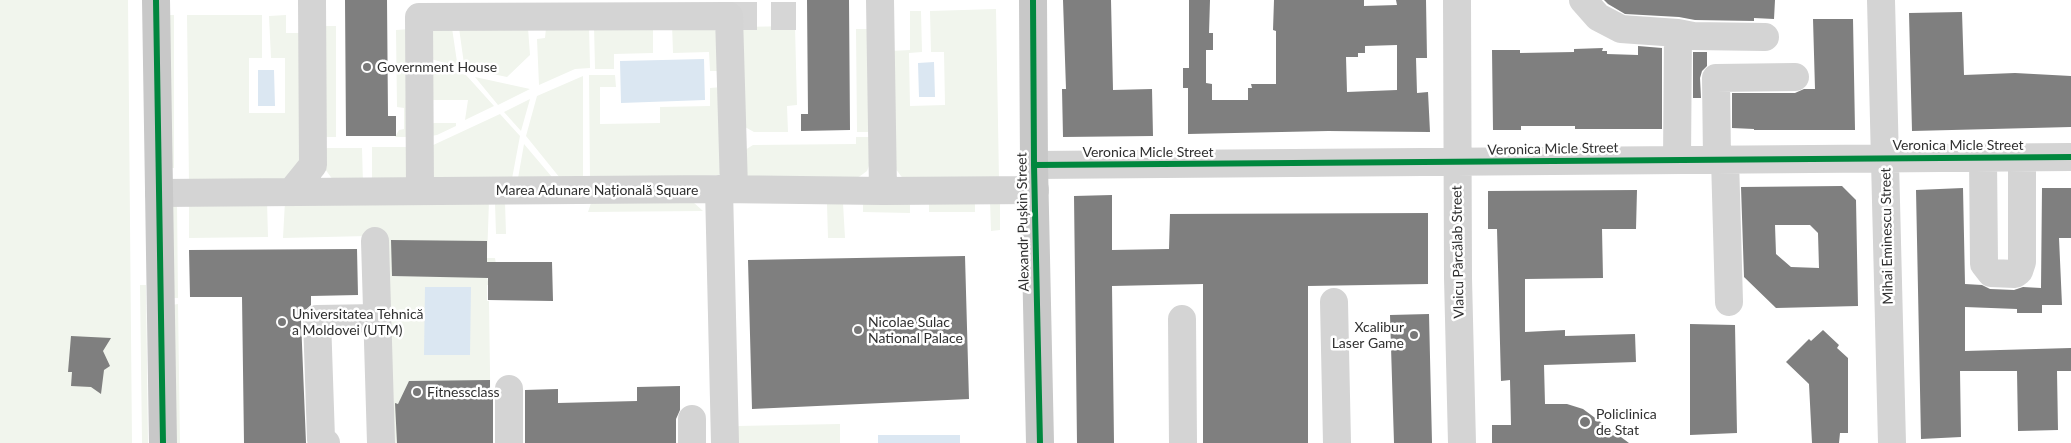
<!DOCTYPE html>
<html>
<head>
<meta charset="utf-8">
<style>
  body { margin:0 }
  canvas { display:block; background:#fff }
</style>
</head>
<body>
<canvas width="2071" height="443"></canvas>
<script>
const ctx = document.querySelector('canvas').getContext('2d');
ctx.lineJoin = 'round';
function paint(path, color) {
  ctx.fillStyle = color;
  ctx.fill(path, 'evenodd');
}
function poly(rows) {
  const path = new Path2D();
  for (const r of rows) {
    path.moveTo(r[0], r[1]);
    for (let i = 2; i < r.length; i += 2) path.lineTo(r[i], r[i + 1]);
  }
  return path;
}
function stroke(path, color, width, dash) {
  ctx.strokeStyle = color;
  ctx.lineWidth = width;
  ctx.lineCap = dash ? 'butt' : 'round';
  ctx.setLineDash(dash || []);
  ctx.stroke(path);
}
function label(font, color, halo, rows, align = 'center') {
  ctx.font = font + ' Lato,sans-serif';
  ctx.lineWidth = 5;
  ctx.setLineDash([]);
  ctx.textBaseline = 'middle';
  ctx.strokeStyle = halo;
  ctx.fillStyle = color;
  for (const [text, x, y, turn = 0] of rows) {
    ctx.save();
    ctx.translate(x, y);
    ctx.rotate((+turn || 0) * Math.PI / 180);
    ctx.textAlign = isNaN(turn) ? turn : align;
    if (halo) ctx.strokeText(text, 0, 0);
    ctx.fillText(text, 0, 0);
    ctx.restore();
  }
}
paint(poly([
  [0,0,128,0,132,443,0,443],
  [996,9,999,180,904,180,895,168,890,51,910,50,910,11,921,11,922,52,909,53,910,106,945,105,944,52,931,52,930,11],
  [169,15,174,15,174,168,169,168],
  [187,15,262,15,262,58,249,58,249,113,285,113,285,58,271,58,269,16,286,15,286,33,304,33,304,161,291,181,189,184],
  [653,24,653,53,614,54,614,69,595,69,594,25],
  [672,24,707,26,715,30,718,34,722,71,710,71,709,52,673,53],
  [322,26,336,26,336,137,323,137],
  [589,26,590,68,575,69,539,85,537,39,545,38,546,28],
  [795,26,797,105,787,106,788,132,754,132,745,127,739,27],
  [452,28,457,62,460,67,427,58,430,33,433,30],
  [459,28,528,28,530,55,507,77,469,69,464,64],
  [410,29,416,137,395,137,399,130,404,129,404,108,397,107,396,30],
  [856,29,869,29,869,132,857,132],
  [423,65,466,75,494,106,465,120,468,100,425,100],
  [589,75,615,75,616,87,600,87,600,124,660,123,660,107,710,106,710,88,722,87,721,172,719,175,590,183],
  [583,76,583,183,564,183,526,136,537,96],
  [475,77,530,89,498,105],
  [530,99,521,131,504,112],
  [500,114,520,136,511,184,438,182,431,174,429,147],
  [433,123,456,123,456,126,437,135,425,137],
  [856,137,870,137,870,163,867,171,856,179,749,177,743,173,745,150,753,145,856,144],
  [524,144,557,183,517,184],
  [372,147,415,147,415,185,372,185],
  [323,148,362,148,363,184,333,180,325,169],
  [990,200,1000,200,1000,230,991,231],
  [267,201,268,237,189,238,189,202],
  [285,201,489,201,487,258,495,258,496,264,487,278,489,285,487,285,487,301,489,301,491,443,375,443,368,236,283,238],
  [692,201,703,211,588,212,591,203],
  [863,201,910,202,910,213,863,212],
  [929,201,975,201,975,212,929,212],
  [505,202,506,234,496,234,495,203],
  [171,203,177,203,178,298,173,298],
  [843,203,845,238,828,238,827,204],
  [140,285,146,285,148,443,142,443],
  [178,304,180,443,174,443,172,305],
  [840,424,840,443,737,443,737,426]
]), '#f1f5ed');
paint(poly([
  [704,59,705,100,621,103,620,61],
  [934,62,935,97,919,97,918,63],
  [258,70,274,70,275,106,258,106],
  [425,287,471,287,470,355,424,355],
  [878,435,960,435,960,443,878,443]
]), '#dbe7f2');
paint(poly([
  [345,0,387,0,388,116,396,116,396,136,346,136],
  [807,0,849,0,850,130,801,131,801,114,808,114],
  [1063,0,1111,0,1113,90,1152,89,1153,136,1063,137,1062,89,1066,89],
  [1189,0,1210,0,1209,33,1213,33,1213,50,1206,50,1206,83,1212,84,1212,100,1248,100,1248,88,1252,88,1251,84,1276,84,1276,31,1273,30,1274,0,1364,0,1364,6,1397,5,1396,0,1426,0,1427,58,1416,58,1417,93,1428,92,1430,132,1328,131,1188,134,1188,88,1183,88,1183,68,1189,68],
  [1397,45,1397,90,1347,92,1346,57,1358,57,1358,53,1365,53,1365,46],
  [1604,0,1775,0,1774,19,1754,18,1754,21,1695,20,1679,17,1625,14,1608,4],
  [1962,12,1964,75,2015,73,2071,76,2071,127,1912,131,1909,13],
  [1813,19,1853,19,1855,130,1754,130,1754,129,1732,128,1732,93,1795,93,1804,89,1815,89],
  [1638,46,1662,48,1662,129,1575,129,1575,126,1521,126,1521,130,1493,130,1492,50,1520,50,1520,53,1574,52,1574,49,1603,48,1602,51,1607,51,1607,54,1638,55],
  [1693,52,1707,52,1707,66,1702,71,1700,78,1701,98,1693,98],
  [1842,186,1856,200,1858,306,1776,308,1744,277,1741,187],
  [1775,225,1810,225,1818,233,1819,268,1791,267,1776,254],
  [1963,188,1965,284,1982,285,1990,289,2014,290,2023,287,2041,288,2042,188,2071,188,2071,238,2059,238,2062,305,2042,305,2042,313,2017,313,2017,309,1965,307,1965,351,2071,348,2071,371,2057,371,2058,430,2018,431,2017,371,1960,371,1961,437,1921,439,1916,190],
  [1637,190,1636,229,1602,229,1603,278,1525,279,1525,332,1565,330,1565,336,1635,334,1636,362,1544,365,1545,404,1567,404,1583,409,1629,443,1492,443,1492,425,1511,425,1510,380,1501,381,1497,229,1488,229,1488,191],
  [1112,195,1112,250,1169,249,1170,214,1428,213,1428,284,1308,286,1308,443,1203,443,1203,284,1112,286,1114,443,1077,443,1074,196],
  [391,240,487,241,487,262,552,262,553,301,488,300,488,278,392,276],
  [357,249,358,295,311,296,311,305,303,312,301,320,306,443,244,443,242,297,190,297,189,250],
  [965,256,969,399,752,409,748,260],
  [1429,314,1432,443,1394,443,1390,315],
  [1690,324,1735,325,1737,433,1690,435],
  [1823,330,1839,345,1837,348,1848,358,1848,433,1840,433,1839,443,1812,443,1809,384,1786,362,1809,339,1811,341],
  [71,336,111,338,103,351,110,366,104,370,101,394,91,387,71,386,72,372,68,372],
  [490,380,490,391,493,391,493,443,397,443,395,403,398,404,409,381],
  [680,386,680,410,676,419,676,443,525,443,525,390,558,389,558,403,637,401,637,387]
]), '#7f7f7f');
stroke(poly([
  [729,16,796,16]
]), '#d6d6d6', 28, [28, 14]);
stroke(poly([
  [880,0,883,191],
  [1457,0,1458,278,1462,443],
  [1583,0,1598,17,1621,29,1678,33,1677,160],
  [1881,0,1892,443],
  [1678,33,1693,36,1765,37],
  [1983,158,1984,264,1991,273,2015,274,2019,271,2022,262,2022,157],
  [1717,159,1716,78,1795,77],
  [1725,159,1729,302],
  [1034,165,2071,157],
  [719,189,725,443],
  [420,190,419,17,729,16,734,189],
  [292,191,313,165,312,0],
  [159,193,719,189,883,191,1035,190],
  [375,241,381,443],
  [1334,302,1337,443],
  [1182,319,1183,443],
  [509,389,509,443],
  [326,443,321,439,317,319,378,318],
  [692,443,692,419]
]), '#d4d4d4', 28);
stroke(poly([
  [156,0,163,443],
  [1033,0,1034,165,1040,443]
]), '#c8c8c8', 28);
stroke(poly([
  [156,0,163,443],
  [1033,0,1034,165,1040,443],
  [1034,165,2071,157]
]), '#00873e', 6);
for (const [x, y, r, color] of [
  [367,67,5,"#787878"],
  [282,322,5,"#787878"],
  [858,330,5,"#787878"],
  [1414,335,5,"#787878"],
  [417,392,5,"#787878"],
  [1585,422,6,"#787878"]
]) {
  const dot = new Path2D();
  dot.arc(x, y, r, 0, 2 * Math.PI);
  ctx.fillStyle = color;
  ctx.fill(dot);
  stroke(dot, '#fff', 2);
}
label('14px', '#303030', '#fff', [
  ["Government House",377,67],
  ["Universitatea Tehnică",292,314],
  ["a Moldovei (UTM)",292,330],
  ["Nicolae Sulac",868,322],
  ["National Palace",868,338],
  ["Xcalibur",1404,327,"right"],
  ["Laser Game",1404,343,"right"],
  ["Fitnessclass",427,392],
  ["Policlinica",1596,414],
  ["de Stat",1596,430]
], 'left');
label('14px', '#303030', '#fff', [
  ["Veronica Micle Street",1958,145],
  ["Veronica Micle Street",1553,149,-1],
  ["Veronica Micle Street",1148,152],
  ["Marea Adunare Națională Square",597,190],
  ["Alexandr Pușkin Street",1023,222,-91],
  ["Mihai Eminescu Street",1887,236,-91],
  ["Vlaicu Pârcălab Street",1458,252,-91]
]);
</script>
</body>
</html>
